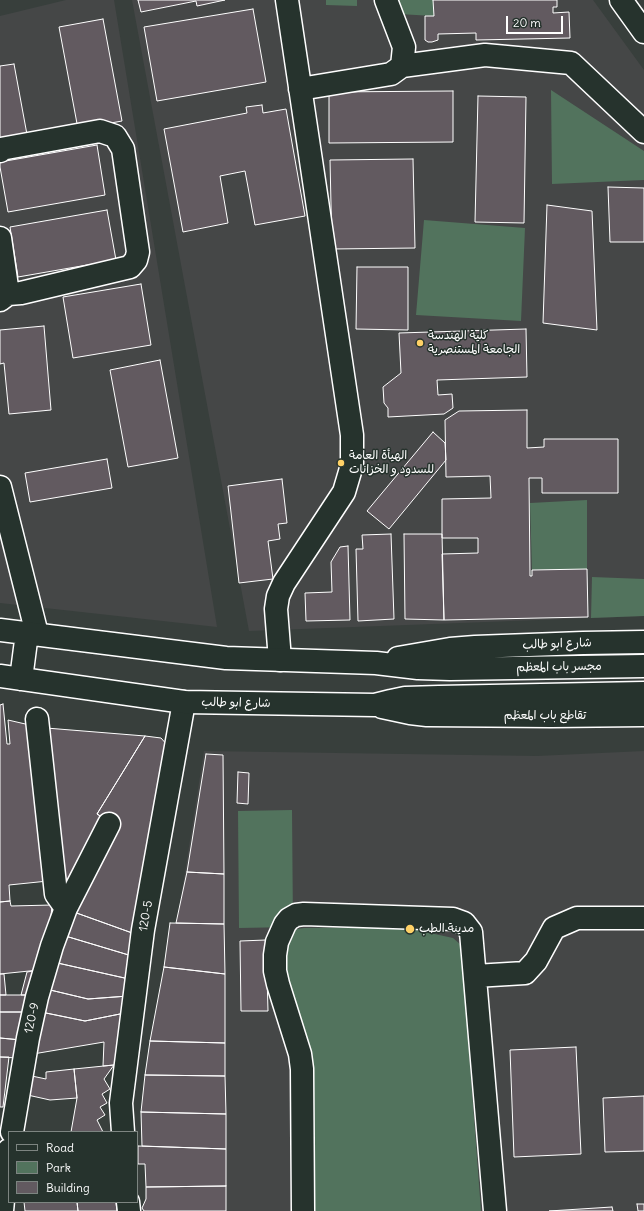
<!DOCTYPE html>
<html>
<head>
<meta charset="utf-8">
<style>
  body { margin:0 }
  #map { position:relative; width:644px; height:1211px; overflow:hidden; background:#383f3c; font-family:Delius,sans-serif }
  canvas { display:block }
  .legend { position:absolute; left:8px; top:1131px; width:130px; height:72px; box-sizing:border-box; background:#26332d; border:1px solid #7d8581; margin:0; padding:5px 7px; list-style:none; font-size:12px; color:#fff }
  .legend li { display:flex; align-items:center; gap:8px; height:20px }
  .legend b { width:20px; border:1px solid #7d8581 }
  .scale { position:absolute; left:506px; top:16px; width:57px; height:18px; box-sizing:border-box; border:2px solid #fff; border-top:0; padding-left:5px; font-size:12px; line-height:14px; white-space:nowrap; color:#fff; -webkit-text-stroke:3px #26332d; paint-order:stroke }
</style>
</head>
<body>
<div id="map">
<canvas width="644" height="1211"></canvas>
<ul class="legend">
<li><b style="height:5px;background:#26332d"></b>Road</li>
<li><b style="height:11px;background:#52735d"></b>Park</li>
<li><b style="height:11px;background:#625a60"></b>Building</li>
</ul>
<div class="scale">20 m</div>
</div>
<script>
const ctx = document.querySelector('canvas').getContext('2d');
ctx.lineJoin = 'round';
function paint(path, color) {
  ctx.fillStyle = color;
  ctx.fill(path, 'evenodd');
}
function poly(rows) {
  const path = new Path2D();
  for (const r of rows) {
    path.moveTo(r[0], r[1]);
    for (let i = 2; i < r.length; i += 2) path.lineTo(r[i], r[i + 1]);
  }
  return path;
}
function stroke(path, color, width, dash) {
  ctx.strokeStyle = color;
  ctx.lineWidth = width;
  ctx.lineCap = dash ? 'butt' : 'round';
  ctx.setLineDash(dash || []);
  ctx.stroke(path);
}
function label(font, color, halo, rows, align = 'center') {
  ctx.font = font + ' Delius,"Playpen Sans Arabic",sans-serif';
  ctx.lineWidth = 3;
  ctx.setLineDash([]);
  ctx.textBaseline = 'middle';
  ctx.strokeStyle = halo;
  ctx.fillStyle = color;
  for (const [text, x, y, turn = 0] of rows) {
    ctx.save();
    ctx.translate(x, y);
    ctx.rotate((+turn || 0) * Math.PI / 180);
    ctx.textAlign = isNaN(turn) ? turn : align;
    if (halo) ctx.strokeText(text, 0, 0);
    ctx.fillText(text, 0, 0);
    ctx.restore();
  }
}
paint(poly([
  [66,0,114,0,217,627,0,603,0,16],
  [132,0,593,0,644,70,644,616,249,631],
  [204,751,537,756,644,751,644,1211,154,1211,149,1101]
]), '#454747');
paint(poly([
  [326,0,357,0,357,6,326,5],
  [397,0,433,0,434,16,398,14],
  [551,90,644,151,644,180,552,184],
  [424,220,525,228,521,321,416,315],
  [587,500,587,569,532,570,530,503],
  [592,577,644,579,644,616,591,618],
  [292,810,293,927,239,928,238,811],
  [386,927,407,928,453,938,461,945,481,1211,312,1211,286,964,288,941,291,935,297,929,304,928]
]), '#52735d');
const building = poly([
  [138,0,225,0,197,6,196,1,141,12,138,0],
  [433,0,557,0,557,7,553,7,553,13,569,12,570,38,476,40,476,33,438,34,438,40,432,42,428,42,425,40,425,16,434,16,433,0],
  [253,9,266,82,157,101,144,27,253,9],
  [103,19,122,121,78,129,59,27,103,19],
  [14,64,28,140,0,145,0,66,14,64],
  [453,91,453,142,329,143,329,92,453,91],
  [478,96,526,97,524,223,475,222,478,96],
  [262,105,263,113,286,109,305,216,255,225,245,171,220,176,228,223,183,232,164,129,247,113,246,107,262,105],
  [97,145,105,195,8,212,0,167,0,162,97,145],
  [413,159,415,248,332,249,330,160,413,159],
  [608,187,644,188,644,242,610,242,608,187],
  [547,205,592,211,597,330,543,323,547,205],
  [107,210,116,260,18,277,10,227,107,210],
  [357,267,408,267,408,330,356,329,357,267],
  [141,284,151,345,73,358,63,297,141,284],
  [44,326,51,410,9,414,4,363,0,364,0,330,44,326],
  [526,329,527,377,437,380,438,395,452,394,453,408,444,414,388,417,388,408,384,403,383,387,401,373,399,333,526,329],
  [160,360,178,458,128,467,110,370,160,360],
  [527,410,527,448,544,447,544,439,618,439,618,493,542,493,542,478,529,478,530,576,532,576,532,570,587,569,588,617,444,620,442,554,478,553,478,538,442,538,442,499,491,498,490,476,446,477,445,420,459,411,527,410],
  [433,432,445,443,446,460,389,529,367,511,433,432],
  [107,459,112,488,30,502,25,473,107,459],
  [282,479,287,523,278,524,280,539,268,541,273,579,239,583,228,486,282,479],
  [391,534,394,619,358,621,356,549,363,549,362,535,391,534],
  [404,534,442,534,444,620,405,619,404,534],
  [348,546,350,620,306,621,305,593,332,592,331,562,340,547,348,546],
  [3,704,7,744,10,744,8,720,34,726,48,881,9,885,10,901,0,902,0,705,3,704],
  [46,728,145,736,97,814,107,820,70,895,59,893,46,728],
  [145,736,161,738,169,747,135,934,71,911,107,820,97,814,145,736],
  [206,754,223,755,224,874,187,872,206,754],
  [238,772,249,773,248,804,237,803,238,772],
  [187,872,224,874,224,924,176,923,187,872],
  [10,901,11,906,52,905,50,927,39,970,0,974,0,902,10,901],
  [71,911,135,934,132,956,62,935,71,911],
  [170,923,224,924,225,974,164,967,170,923],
  [62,935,132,956,129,979,53,962,62,935],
  [266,940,268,1011,241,1011,240,941,266,940],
  [53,962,129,979,128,996,88,999,46,989,53,962],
  [164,967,225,974,225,1043,150,1041,164,967],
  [39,970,33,995,21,995,27,972,39,970],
  [0,974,4,974,6,995,0,995,0,974],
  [46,989,88,999,128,996,125,1013,85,1021,41,1012,46,989],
  [0,995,33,995,28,1012,0,1012,0,995],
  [0,1012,28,1012,21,1040,0,1038,0,1012],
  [41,1012,85,1021,125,1013,119,1065,114,1065,103,1066,104,1042,33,1054,41,1012],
  [0,1038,21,1040,17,1058,0,1057,0,1038],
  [150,1041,225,1043,225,1076,145,1075,150,1041],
  [576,1047,581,1154,514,1157,510,1050,576,1047],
  [0,1057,9,1057,3,1107,0,1107,0,1057],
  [114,1065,104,1079,110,1089,102,1094,107,1103,100,1107,105,1115,97,1120,103,1132,71,1132,77,1098,74,1069,114,1065],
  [74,1069,77,1098,50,1100,23,1094,27,1075,46,1079,46,1072,74,1069],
  [145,1075,225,1076,226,1114,141,1112,145,1075],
  [644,1096,644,1151,605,1152,603,1098,644,1096],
  [141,1112,226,1114,226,1149,142,1146,141,1112],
  [138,1146,226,1149,226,1186,146,1187,145,1164,138,1164,138,1146],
  [226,1186,226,1211,144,1211,142,1208,146,1199,146,1187,226,1186],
  [24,1202,77,1202,78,1211,25,1211,24,1202],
  [77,1202,116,1202,117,1211,78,1211,77,1202],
  [637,1204,644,1204,644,1211,638,1211,637,1204],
  [612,1207,613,1211,549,1211,612,1207]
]);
paint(building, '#625a60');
stroke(building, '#fff', 1);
const minor = poly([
  [621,0,644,32],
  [402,66,485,55,571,63,644,132],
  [300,89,391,74,402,66,404,47,386,0],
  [0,151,1,149,100,131,115,136,123,149,138,252,136,260,130,267,21,293,8,294,0,300],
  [0,238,8,294],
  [0,487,37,634],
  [280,660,276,609,278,596,284,583,344,492,352,465,352,435,287,0],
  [37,719,56,894,66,908],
  [475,976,525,973,536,961,554,928,577,918,644,918],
  [12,1132,28,1038,37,997,52,946,66,908,109,824],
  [123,1132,121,1103,143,930,184,702],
  [128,1202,129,1211],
  [2,1211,6,1168,9,1150],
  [303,1211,302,1069,300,1054,278,984,275,971,275,955,277,942,285,924,289,919,296,915,304,914,453,919,464,923,471,932,495,1211]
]);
const major = poly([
  [0,630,226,658,376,663,418,668,450,669,644,666],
  [398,658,450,649,475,647,583,643,644,642],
  [0,676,184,702,375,705,391,701,405,698,439,697,644,693],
  [21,679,27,633],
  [382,707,410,713,427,715,551,716,644,715]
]);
stroke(minor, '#fff', 25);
stroke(major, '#fff', 25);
stroke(minor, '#26332d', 22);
stroke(major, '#26332d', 22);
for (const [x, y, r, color] of [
  [420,343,4,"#ffd166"],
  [341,463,4,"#ffd166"],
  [410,929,5,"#ffd166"]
]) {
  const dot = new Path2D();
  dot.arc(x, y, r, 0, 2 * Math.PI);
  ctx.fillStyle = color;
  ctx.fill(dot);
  stroke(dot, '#26332d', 1.5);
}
label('12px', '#fff', '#26332d', [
  ["كلية الهندسة",428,336],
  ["الجامعة المستنصرية",428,350],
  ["الهيأة العامة",349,456],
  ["للسدود و الخزانات",349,470],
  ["مدينة الطب",419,929]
], 'left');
label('12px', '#fff', '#26332d', [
  ["شارع ابو طالب",557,644,-2],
  ["مجسر باب المعظم",559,667,-1],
  ["شارع ابو طالب",236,703,1],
  ["تقاطع باب المعظم",545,716],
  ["120-5",146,916,-80],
  ["120-9",32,1018,-78]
]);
</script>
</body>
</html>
